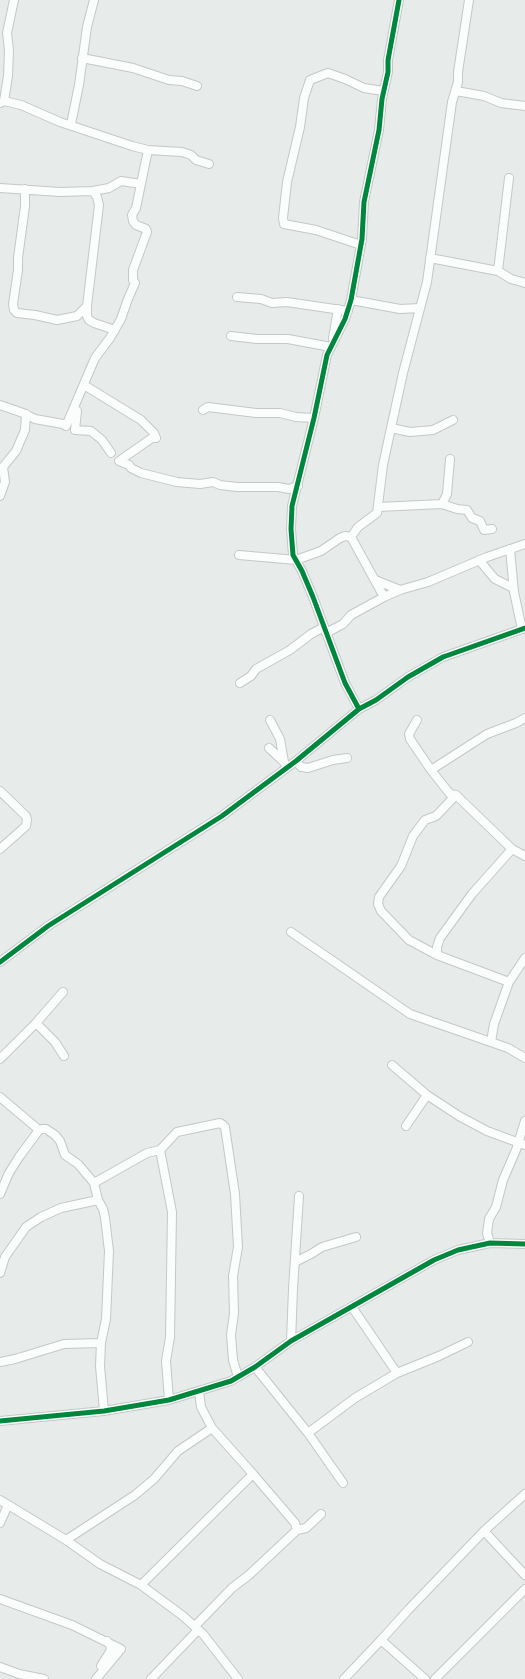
<!DOCTYPE html>
<html>
<head>
<meta charset="utf-8">
<style>
  body { margin:0 }
  canvas { display:block; background:#e7ebea }
</style>
</head>
<body>
<canvas width="525" height="1679"></canvas>
<script>
const ctx = document.querySelector('canvas').getContext('2d');
ctx.lineJoin = 'round';
function poly(rows) {
  const path = new Path2D();
  for (const r of rows) {
    path.moveTo(r[0], r[1]);
    for (let i = 2; i < r.length; i += 2) path.lineTo(r[i], r[i + 1]);
  }
  return path;
}
function stroke(path, color, width, dash) {
  ctx.strokeStyle = color;
  ctx.lineWidth = width;
  ctx.lineCap = dash ? 'butt' : 'round';
  ctx.setLineDash(dash || []);
  ctx.stroke(path);
}
const minor = poly([
  [82,58,133,68,169,80,182,81,197,86],
  [456,91,484,96,501,103,525,106],
  [4,101,8,76,9,50,7,33,14,0],
  [0,103,4,101,21,105,60,122,132,146,148,150,182,152,191,155,196,160,209,164],
  [71,124,79,85,87,27,94,0],
  [0,188,60,192,93,191,109,188,121,181,141,184],
  [25,189,25,206,18,258,18,270,13,304,14,310,17,313,35,315,57,320,77,316,87,306],
  [93,191,97,197,99,205,87,306,87,316,89,320,94,323,115,330],
  [361,245,316,230,284,224,283,218,287,182,300,127,304,98,310,80,328,73,345,79,364,88,383,91],
  [430,258,498,271,509,178],
  [498,271,511,279,525,283],
  [237,297,261,299,272,303,287,302,348,311],
  [351,300,400,309,420,308],
  [231,336,257,339,288,339,331,347],
  [333,338,338,309],
  [84,385,141,420,154,433,156,438,152,438,119,461,129,465,131,468,141,473,177,482,200,484,213,482,220,485,237,487,278,487,289,489,298,486],
  [0,405,23,413,35,419,63,424,66,426,95,358,110,338,121,319,128,299,135,283,133,280,133,270,147,232,146,229,136,225,133,221,132,215,136,208,148,150],
  [203,410,208,407,256,413,280,413,296,417,314,418],
  [77,411,75,430,91,431,102,440,111,453],
  [391,428,403,373,427,282,452,102,458,82,458,72,469,0],
  [0,496,5,482,3,467,16,451,25,430,26,414],
  [442,504,457,509,467,510,472,518,480,521,484,530,492,529],
  [378,507,442,504,447,494,450,459],
  [351,537,358,527,377,513,383,465,391,428,410,432,433,430,453,420],
  [510,549,514,592,522,629],
  [239,555,296,560,321,551,340,538,345,536,351,537,384,597,351,615,343,624,326,633],
  [479,560,495,579,513,588],
  [375,580,400,590],
  [384,597,400,590,428,582,487,557,525,544],
  [240,683,251,676,256,669,290,650,311,634,324,627],
  [359,709,345,683,313,597,302,571,293,555,291,529,292,506,314,418,327,355,345,319,351,300,362,239,364,202,379,130,382,99,388,72,388,60,399,0],
  [270,720,280,739,284,762],
  [417,720,409,734,410,739,431,770,450,794,456,795,512,849,525,856],
  [269,748,284,762],
  [296,761,301,767,308,768,333,760,347,758],
  [431,770,487,734,516,723,525,718],
  [0,791,26,816,27,820,26,826,0,849],
  [456,795,436,816,425,820,413,836,401,866,379,897,378,904,381,911,409,940,437,955,509,982],
  [291,932,410,1014,508,1048,525,1058],
  [437,955,437,947,440,938,472,894,512,849],
  [0,962,48,926,222,816,296,761,359,709,376,700,408,677,443,657,525,628],
  [36,1023,55,1042,64,1056],
  [491,1042,494,1024,509,982,525,958],
  [0,1059,36,1023,63,992],
  [392,1065,427,1095,459,1116,487,1131,525,1145],
  [0,1097,39,1130],
  [406,1126,427,1095],
  [160,1150,172,1212,170,1337,166,1361,169,1400],
  [94,1183,147,1153,160,1150,177,1132,220,1123,223,1125,225,1127,235,1194,238,1247,233,1276,234,1313,231,1335,233,1360,238,1377],
  [0,1194,9,1173,19,1157,39,1130,42,1129,46,1129,55,1135,60,1141,65,1155,78,1164,94,1183,98,1200,103,1209,105,1218,109,1251,106,1319,101,1343,100,1366,104,1411],
  [490,1243,487,1233,489,1219,496,1207,503,1180,516,1150,525,1121],
  [295,1262,311,1254,322,1247,356,1237],
  [0,1273,5,1257,26,1227,41,1217,61,1208,98,1200],
  [352,1307,397,1373],
  [291,1341,293,1289,299,1196],
  [0,1362,15,1359,64,1344,101,1343],
  [255,1367,308,1433,355,1398,397,1373,439,1356,468,1342],
  [0,1421,104,1411,169,1400,231,1381,255,1367,291,1341,434,1260,458,1250,490,1243,525,1244],
  [308,1433,343,1483],
  [0,1500,66,1540,100,1564,141,1585,183,1616,203,1634,238,1679],
  [0,1523,8,1505],
  [297,1530,306,1528,321,1514],
  [484,1531,525,1575],
  [66,1540,135,1495,154,1479,178,1451,212,1428],
  [141,1585,253,1474,212,1428,201,1407,199,1392],
  [0,1599,72,1625,121,1649,96,1679],
  [195,1626,232,1588,249,1575,297,1530,295,1523,253,1474],
  [381,1640,409,1609,484,1531,525,1494],
  [101,1666,111,1650,110,1645,107,1641],
  [0,1667,19,1674,44,1679],
  [151,1679,198,1630],
  [344,1679,381,1640,425,1679],
  [435,1679,525,1589]
]);
stroke(minor, '#c4c8c7', 10);
stroke(minor, '#fbfcfc', 8);
stroke(poly([
  [359,709,345,683,313,597,302,571,293,555,291,529,292,506,314,418,327,355,345,319,351,300,362,239,364,202,379,130,382,99,388,72,388,60,399,0],
  [0,962,48,926,222,816,296,761,359,709,376,700,408,677,443,657,525,628],
  [0,1421,104,1411,169,1400,231,1381,255,1367,291,1341,434,1260,458,1250,490,1243,525,1244]
]), '#00873e', 5);
</script>
</body>
</html>
